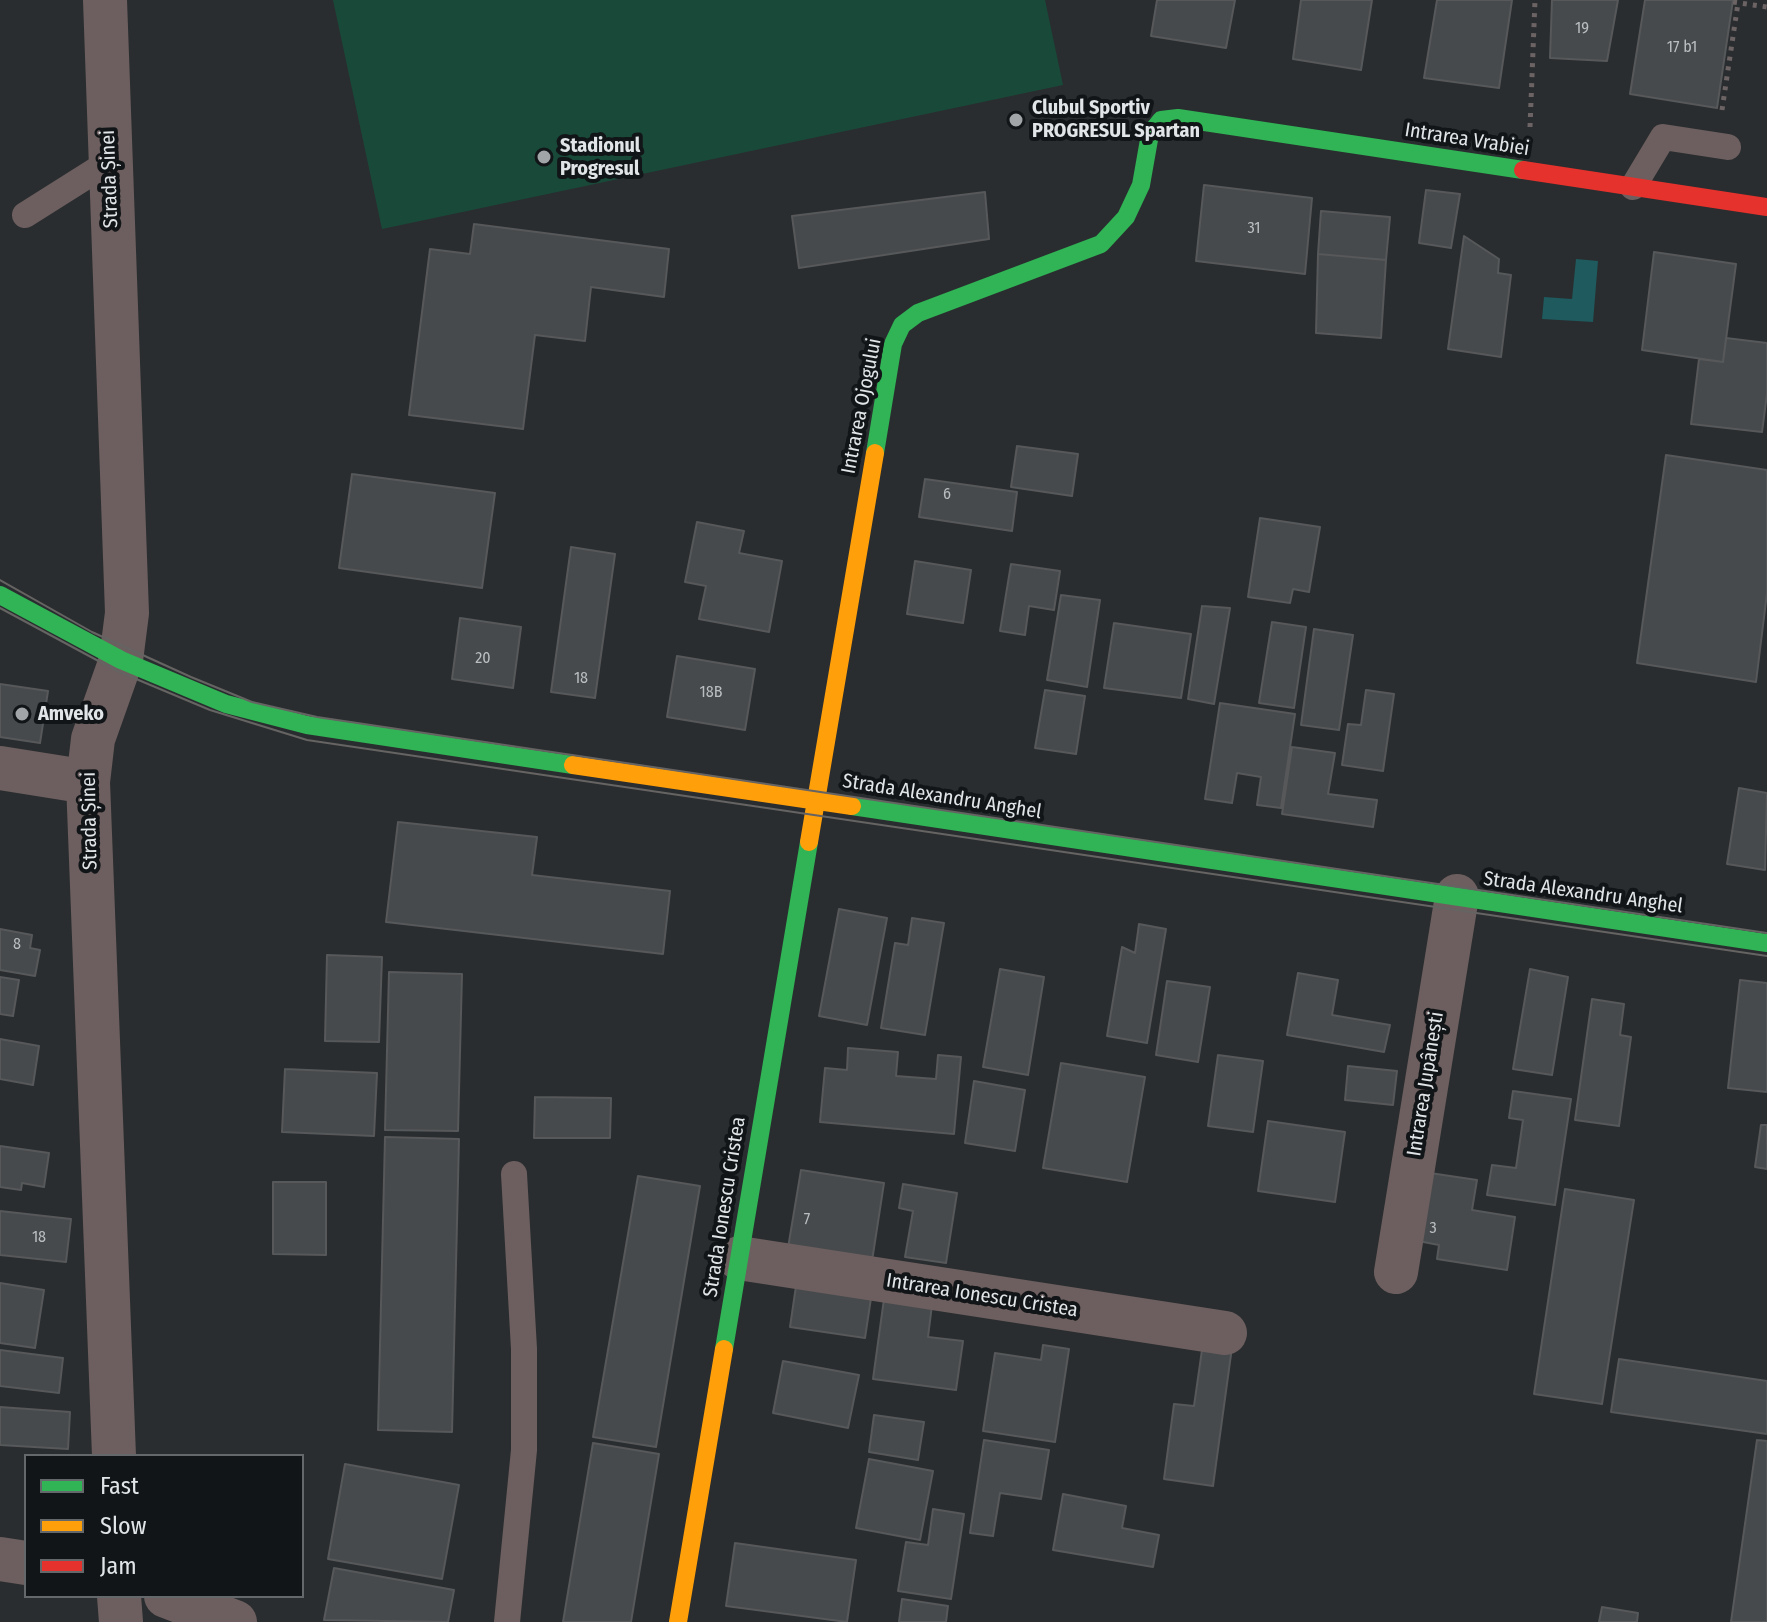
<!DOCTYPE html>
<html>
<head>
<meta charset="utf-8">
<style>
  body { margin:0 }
  #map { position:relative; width:1767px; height:1622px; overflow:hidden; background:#2a2d2f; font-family:"Fira Sans Condensed",sans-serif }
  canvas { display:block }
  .legend { position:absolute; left:24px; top:1454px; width:280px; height:144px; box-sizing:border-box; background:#121517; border:2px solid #65686b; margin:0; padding:10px 14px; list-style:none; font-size:24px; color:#e1e5e8 }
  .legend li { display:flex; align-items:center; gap:16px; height:40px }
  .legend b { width:40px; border:2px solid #65686b }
</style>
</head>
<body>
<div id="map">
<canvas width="1767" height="1622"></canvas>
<ul class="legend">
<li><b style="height:10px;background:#30b455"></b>Fast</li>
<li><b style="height:10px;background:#ff9f0a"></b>Slow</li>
<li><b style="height:10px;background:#e5322d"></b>Jam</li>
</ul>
</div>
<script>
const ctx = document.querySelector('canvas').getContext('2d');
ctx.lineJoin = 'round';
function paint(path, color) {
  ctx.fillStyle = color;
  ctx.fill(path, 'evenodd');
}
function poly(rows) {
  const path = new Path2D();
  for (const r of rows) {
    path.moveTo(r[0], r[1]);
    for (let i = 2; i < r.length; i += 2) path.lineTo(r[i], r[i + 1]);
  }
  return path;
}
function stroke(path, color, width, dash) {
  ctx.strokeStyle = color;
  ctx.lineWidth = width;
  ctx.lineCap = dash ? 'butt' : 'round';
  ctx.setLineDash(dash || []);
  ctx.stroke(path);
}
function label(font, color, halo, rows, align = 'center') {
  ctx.font = font + ' "Fira Sans Condensed",sans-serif';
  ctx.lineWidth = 8;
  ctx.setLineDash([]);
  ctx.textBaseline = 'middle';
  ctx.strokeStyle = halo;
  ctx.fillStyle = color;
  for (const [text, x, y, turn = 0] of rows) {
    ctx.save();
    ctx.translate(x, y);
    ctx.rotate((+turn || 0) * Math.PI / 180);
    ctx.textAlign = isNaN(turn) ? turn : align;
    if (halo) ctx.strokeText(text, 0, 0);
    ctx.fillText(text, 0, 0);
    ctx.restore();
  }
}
paint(poly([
  [333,0,1045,0,1063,85,382,229]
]), '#194a39');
paint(poly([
  [1576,259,1598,261,1593,322,1542,319,1544,297,1572,299]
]), '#1e5a5e');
const building = poly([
  [1157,0,1235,0,1226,48,1151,36,1157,0],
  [1301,0,1372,0,1361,70,1293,59,1301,0],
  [1437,0,1512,0,1499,88,1424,78,1437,0],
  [1552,0,1618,0,1607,61,1550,58,1552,0],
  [1645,0,1733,0,1717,108,1630,94,1645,0],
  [1204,185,1312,198,1305,274,1196,261,1204,185],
  [1426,190,1460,194,1451,248,1419,243,1426,190],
  [985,192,989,239,799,268,792,216,985,192],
  [1321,211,1390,217,1386,260,1318,254,1321,211],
  [474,224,669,249,664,297,591,287,585,341,535,335,523,429,409,415,430,249,470,254,474,224],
  [1464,236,1499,259,1498,273,1511,275,1501,357,1448,349,1464,236],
  [1654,252,1736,264,1723,362,1642,350,1654,252],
  [1318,254,1386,260,1381,338,1316,333,1318,254],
  [1726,338,1767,343,1767,394,1762,432,1691,424,1699,359,1723,362,1726,338],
  [1017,446,1078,454,1072,496,1011,487,1017,446],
  [1666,455,1767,470,1767,593,1756,682,1637,663,1666,455],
  [352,474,495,493,482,588,339,568,352,474],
  [925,479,1017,492,1012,531,919,517,925,479],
  [1260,518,1320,527,1309,592,1293,589,1290,603,1248,597,1260,518],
  [697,522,744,531,739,553,782,561,769,632,699,619,706,586,685,582,697,522],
  [571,547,615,554,595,698,551,692,571,547],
  [915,561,971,570,963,623,907,614,915,561],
  [1011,564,1060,571,1054,610,1029,606,1025,635,1000,631,1011,564],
  [1061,595,1100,600,1087,687,1047,680,1061,595],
  [1202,606,1230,608,1214,704,1188,699,1202,606],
  [460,618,521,627,513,688,452,679,460,618],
  [1272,622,1306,627,1294,708,1259,703,1272,622],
  [1114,623,1191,634,1181,698,1104,688,1114,623],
  [1314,629,1353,635,1339,730,1301,725,1314,629],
  [677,656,755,669,745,730,667,717,677,656],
  [0,684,48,691,40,743,0,737,0,684],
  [1045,690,1085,696,1076,754,1035,748,1045,690],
  [1366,690,1394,694,1383,771,1342,765,1348,724,1361,725,1366,690],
  [1220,703,1295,714,1281,808,1257,805,1261,777,1237,773,1232,803,1205,799,1220,703],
  [1292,747,1335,753,1328,794,1377,800,1373,827,1282,814,1292,747],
  [1739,788,1767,793,1765,870,1727,864,1739,788],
  [398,822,537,837,532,875,670,891,663,954,386,922,398,822],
  [839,909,887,918,867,1025,819,1016,839,909],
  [912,918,944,923,925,1035,881,1028,895,943,908,945,912,918],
  [1139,924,1166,929,1147,1043,1107,1036,1122,947,1135,953,1139,924],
  [0,929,32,935,30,948,40,950,35,976,0,970,0,929],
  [327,955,382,957,379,1042,325,1041,327,955],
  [1000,969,1044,977,1028,1075,983,1067,1000,969],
  [1530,969,1568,977,1552,1075,1513,1069,1530,969],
  [389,972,462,974,458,1131,385,1130,389,972],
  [1298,973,1338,980,1332,1015,1390,1025,1384,1052,1287,1035,1298,973],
  [0,977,19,980,13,1016,0,1014,0,977],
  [1740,980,1767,983,1767,1092,1728,1088,1740,980],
  [1167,981,1210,987,1198,1062,1156,1055,1167,981],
  [1592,999,1624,1004,1620,1035,1631,1037,1619,1126,1575,1120,1592,999],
  [0,1039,39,1046,33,1085,0,1079,0,1039],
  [848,1048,898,1052,896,1076,936,1079,938,1055,961,1057,954,1134,820,1122,825,1068,847,1070,848,1048],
  [1218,1055,1263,1061,1253,1132,1208,1126,1218,1055],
  [1061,1063,1145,1077,1127,1182,1043,1168,1061,1063],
  [1348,1066,1397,1071,1393,1105,1345,1100,1348,1066],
  [285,1069,377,1073,374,1136,282,1132,285,1069],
  [974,1081,1025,1090,1015,1151,965,1143,974,1081],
  [1513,1091,1571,1099,1555,1205,1487,1195,1492,1165,1516,1168,1523,1120,1509,1118,1513,1091],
  [535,1097,611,1098,610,1138,534,1138,535,1097],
  [1268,1121,1345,1132,1335,1202,1258,1191,1268,1121],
  [1761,1125,1767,1125,1767,1169,1755,1167,1761,1125],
  [385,1137,459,1139,452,1432,378,1430,385,1137],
  [0,1146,49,1153,44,1187,22,1183,21,1190,0,1187,0,1146],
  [801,1170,884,1183,872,1261,788,1248,801,1170],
  [1430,1173,1477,1180,1472,1210,1515,1217,1507,1270,1437,1259,1439,1245,1418,1241,1430,1173],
  [638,1176,700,1186,656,1447,593,1437,638,1176],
  [273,1182,326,1182,326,1255,273,1254,273,1182],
  [903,1184,957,1193,946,1263,905,1257,913,1211,899,1208,903,1184],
  [1565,1189,1634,1200,1602,1404,1534,1394,1565,1189],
  [0,1211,71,1219,66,1262,0,1255,0,1211],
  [0,1283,44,1290,35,1348,0,1343,0,1283],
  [796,1286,871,1298,865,1338,790,1327,796,1286],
  [884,1299,932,1305,928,1337,963,1341,956,1390,873,1379,884,1299],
  [1204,1336,1233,1340,1213,1486,1164,1479,1174,1404,1194,1406,1204,1336],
  [1043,1345,1069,1349,1055,1442,983,1431,995,1353,1041,1360,1043,1345],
  [0,1350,63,1358,59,1393,0,1386,0,1350],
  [1619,1359,1767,1381,1767,1434,1611,1412,1619,1359],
  [783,1361,859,1375,848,1428,773,1413,783,1361],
  [0,1407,70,1412,68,1449,0,1445,0,1407],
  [874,1415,924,1422,918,1460,869,1452,874,1415],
  [984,1440,1049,1450,1041,1499,1000,1493,993,1536,970,1533,984,1440],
  [1757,1440,1767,1441,1767,1622,1731,1622,1757,1440],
  [593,1443,659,1454,631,1622,563,1622,593,1443],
  [869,1459,933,1471,920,1540,856,1528,869,1459],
  [345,1464,459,1485,442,1579,328,1559,345,1464],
  [1063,1494,1126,1506,1122,1528,1159,1535,1153,1567,1053,1550,1063,1494],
  [933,1509,964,1514,951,1599,898,1591,906,1542,928,1545,933,1509],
  [735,1543,856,1560,847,1622,726,1606,735,1543],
  [334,1568,454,1590,448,1622,324,1620,334,1568],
  [902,1599,948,1606,946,1622,899,1622,902,1599],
  [1602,1607,1638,1613,1637,1622,1599,1622,1602,1607]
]);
paint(building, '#474a4c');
stroke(building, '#56585a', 2);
stroke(poly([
  [1733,2,1767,7],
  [1722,110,1738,3],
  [1530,127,1535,0]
]), '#6b6364', 5, [4, 6]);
stroke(poly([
  [1633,187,1663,137,1728,147],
  [25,215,109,162],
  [507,1622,524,1450,524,1349,514,1174]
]), '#6d5f5f', 26);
stroke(poly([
  [105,0,127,613,121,660,93,739,88,782,114,1456],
  [0,768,88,782],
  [739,1258,1225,1333],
  [1396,1272,1457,896],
  [0,1559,26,1563],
  [119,1596,121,1622],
  [166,1596,235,1622]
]), '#6d5f5f', 44);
stroke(poly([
  [875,453,893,344,902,325,918,313,1101,244,1126,217,1141,185,1150,134,1161,120,1178,118,1523,170],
  [0,595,121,660,226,704,307,725,573,765],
  [852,806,1767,943],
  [724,1349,809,842]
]), '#30b455', 18);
stroke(poly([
  [573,765,852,806],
  [809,842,875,453],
  [678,1622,724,1349]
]), '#ff9f0a', 18);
stroke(poly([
  [1523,170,1767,207]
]), '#e5322d', 18);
stroke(poly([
  [0,580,92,632,191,677,252,702,317,717,1767,933],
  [0,608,117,671,210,710,307,740,1767,956]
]), '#666363', 2);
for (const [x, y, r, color] of [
  [1016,120,8,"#a1a5a7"],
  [544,157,8,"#a1a5a7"],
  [22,714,8,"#a1a5a7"]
]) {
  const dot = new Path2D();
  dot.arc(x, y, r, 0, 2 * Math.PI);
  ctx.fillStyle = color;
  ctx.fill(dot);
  stroke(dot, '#121517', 3);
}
label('16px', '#babec1', null, [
  ["19",1582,29],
  ["17 b1",1682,48],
  ["31",1254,229],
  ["6",947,495],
  ["20",483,659],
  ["18",581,679],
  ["18В",711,693],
  ["8",17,945],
  ["7",807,1220],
  ["3",1433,1229],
  ["18",39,1238]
]);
label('bold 20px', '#e1e5e8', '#121517', [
  ["Clubul Sportiv",1032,108],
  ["PROGRESUL Spartan",1032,131],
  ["Stadionul",560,146],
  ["Progresul",560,169],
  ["Amveko",38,714]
], 'left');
label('20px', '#e1e5e8', '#121517', [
  ["Intrarea Vrabiei",1467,140,9],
  ["Strada Șinei",110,179,-92],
  ["Intrarea Ojogului",862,406,-79],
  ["Strada Alexandru Anghel",942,797,9],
  ["Strada Șinei",90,821,-91],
  ["Strada Alexandru Anghel",1583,893,8],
  ["Intrarea Jupânești",1426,1084,-81],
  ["Strada Ionescu Cristea",725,1207,-81],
  ["Intrarea Ionescu Cristea",982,1296,9]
]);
</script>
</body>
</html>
